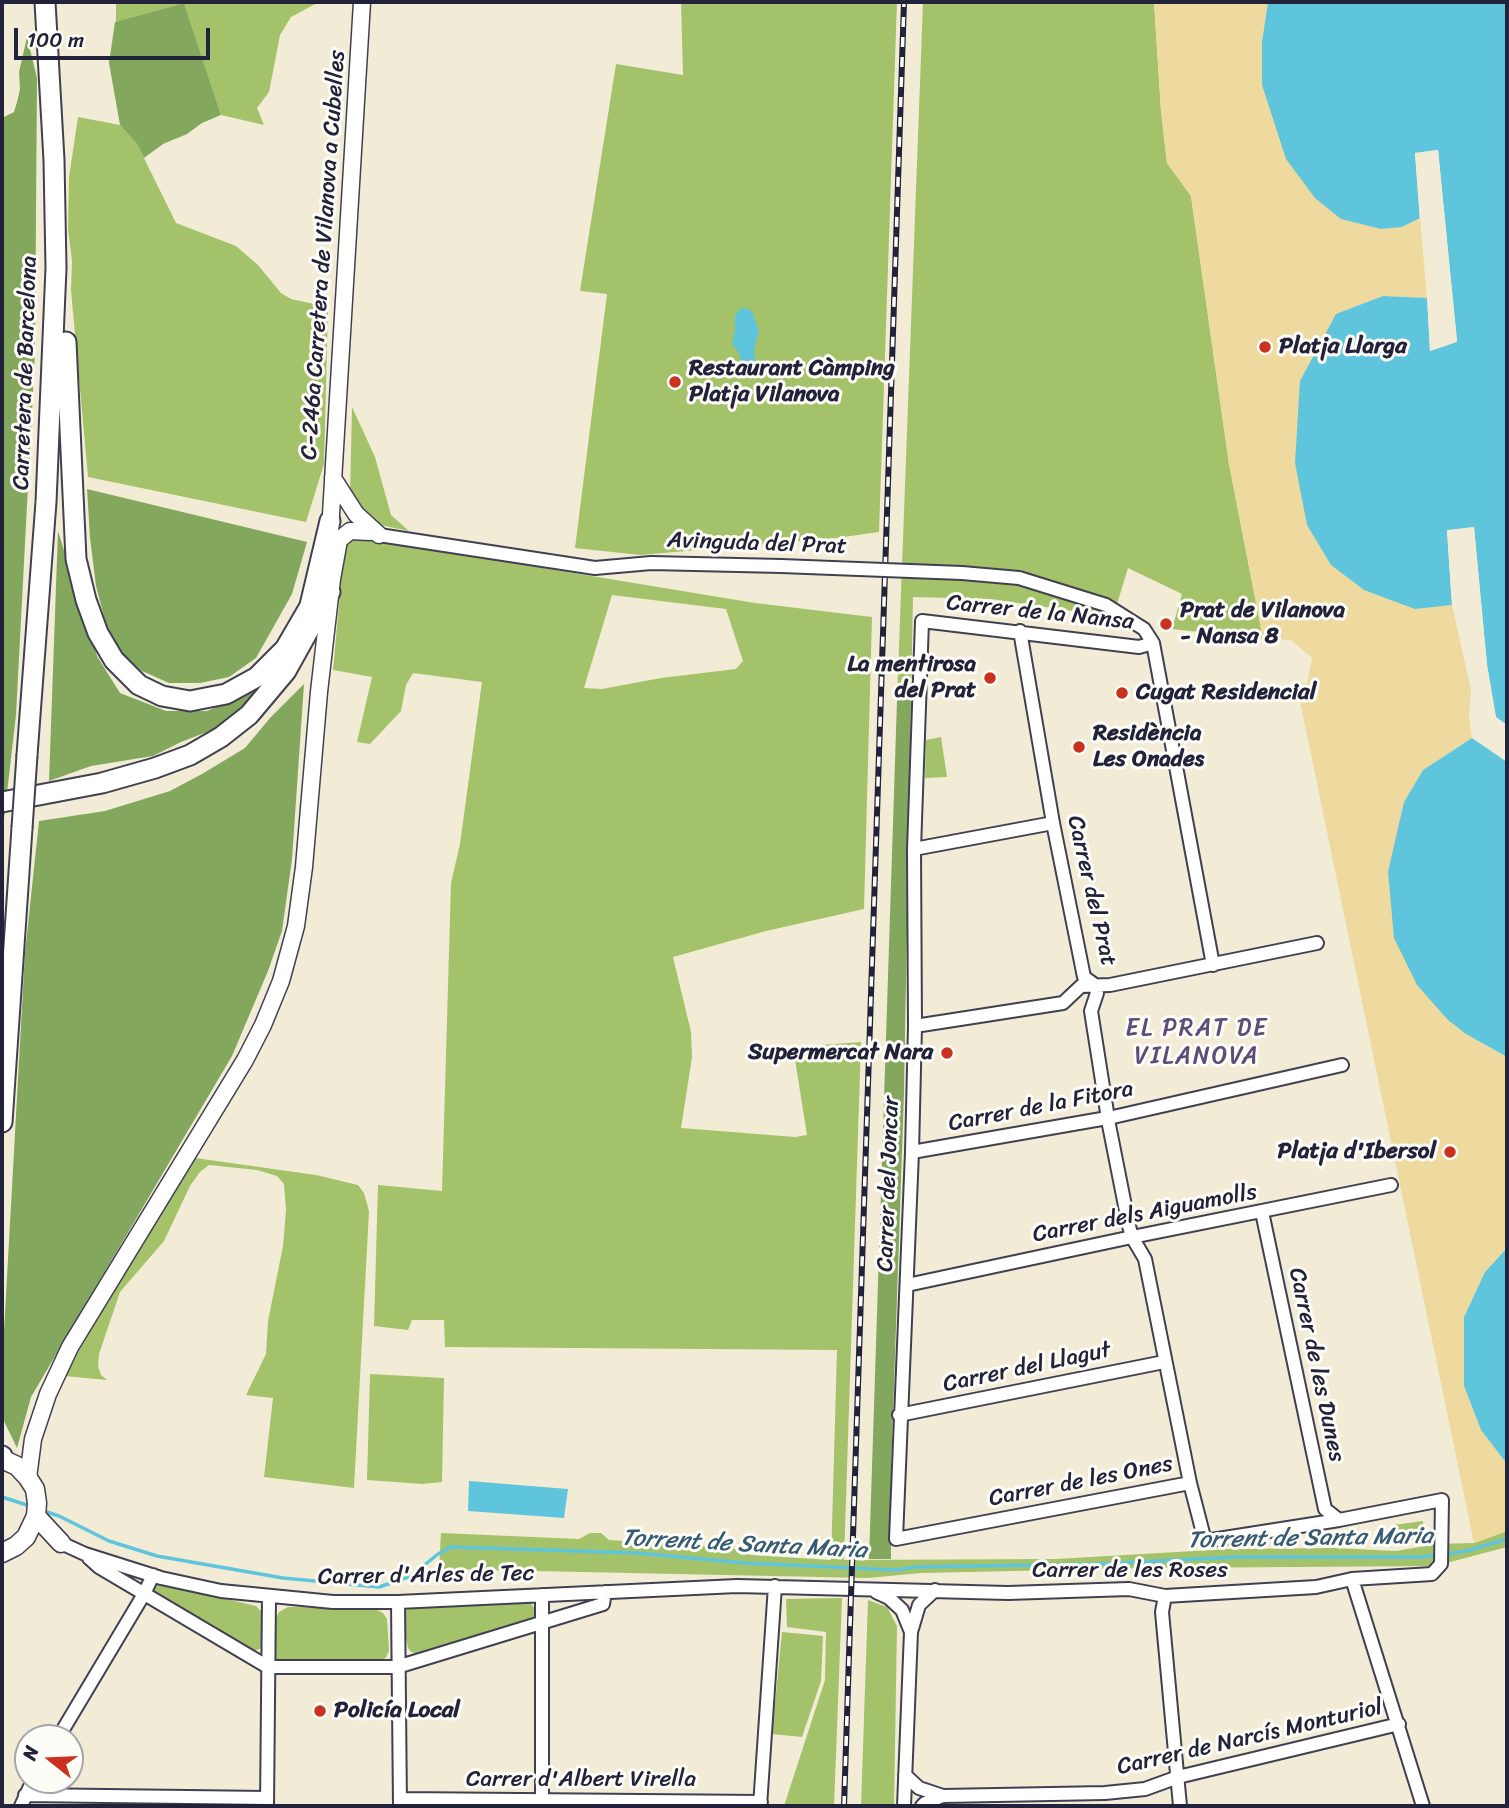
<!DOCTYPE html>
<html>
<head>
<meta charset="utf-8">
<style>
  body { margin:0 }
  #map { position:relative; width:1509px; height:1808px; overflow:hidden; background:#f2ecd6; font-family:Sriracha,sans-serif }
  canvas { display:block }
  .frame { position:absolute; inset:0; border:4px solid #22223b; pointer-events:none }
  .north { position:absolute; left:14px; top:1724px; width:70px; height:70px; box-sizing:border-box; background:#fdfcf7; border:2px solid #a5a5ac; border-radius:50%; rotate:288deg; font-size:19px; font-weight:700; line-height:28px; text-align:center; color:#22223b }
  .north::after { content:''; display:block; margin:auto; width:24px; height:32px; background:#c8321e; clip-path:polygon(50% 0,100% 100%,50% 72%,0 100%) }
  .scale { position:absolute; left:14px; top:28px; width:196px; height:32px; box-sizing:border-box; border:4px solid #22223b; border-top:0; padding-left:9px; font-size:21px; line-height:24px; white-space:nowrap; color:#22223b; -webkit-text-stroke:5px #fdfcf7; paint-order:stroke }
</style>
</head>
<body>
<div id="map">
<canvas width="1509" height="1808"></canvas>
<div class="frame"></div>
<div class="north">N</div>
<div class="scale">100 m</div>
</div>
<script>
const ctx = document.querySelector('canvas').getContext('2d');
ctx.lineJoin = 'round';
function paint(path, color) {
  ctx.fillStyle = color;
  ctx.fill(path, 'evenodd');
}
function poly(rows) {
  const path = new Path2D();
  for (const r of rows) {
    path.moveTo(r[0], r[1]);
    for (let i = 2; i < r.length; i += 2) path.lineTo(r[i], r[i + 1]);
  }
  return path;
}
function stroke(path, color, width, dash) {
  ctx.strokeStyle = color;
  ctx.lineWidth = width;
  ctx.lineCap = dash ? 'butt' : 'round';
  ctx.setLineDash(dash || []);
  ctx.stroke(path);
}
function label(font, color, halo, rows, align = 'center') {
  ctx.font = font + ' Sriracha,sans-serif';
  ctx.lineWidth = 6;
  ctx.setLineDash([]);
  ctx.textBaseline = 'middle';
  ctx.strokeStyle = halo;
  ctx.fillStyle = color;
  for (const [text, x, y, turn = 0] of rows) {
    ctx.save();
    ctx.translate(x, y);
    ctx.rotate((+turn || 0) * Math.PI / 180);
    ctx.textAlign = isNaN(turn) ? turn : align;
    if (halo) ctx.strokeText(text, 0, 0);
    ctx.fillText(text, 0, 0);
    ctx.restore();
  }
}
paint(poly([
  [116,2,319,2,291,17,280,35,269,92,257,108,264,125,221,115,184,3,116,22],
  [681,2,897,2,879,532,836,538,640,555,575,548,607,294,580,291,616,64,683,75],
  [923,2,1154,2,1161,111,1167,163,1191,196,1229,464,1263,639,1172,629,1182,594,1128,568,1113,617,991,599,913,597,911,699,897,700],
  [78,117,120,125,137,144,176,223,236,246,258,265,281,293,291,299,328,307,324,464,306,522,88,477,71,290,72,261,68,229,69,177],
  [352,407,375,457,391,515,409,531,375,524,350,496],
  [345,538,361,538,755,603,872,617,864,909,766,931,673,957,691,1032,692,1057,681,1128,795,1137,807,1135,793,1047,861,1042,844,1560,1056,1559,1229,1549,1335,1548,1396,1551,1437,1544,1474,1543,1507,1531,1507,1547,1435,1566,1156,1568,921,1573,868,1578,439,1569,441,1533,579,1539,590,1533,601,1533,609,1540,705,1546,719,1543,751,1555,831,1560,837,1350,445,1347,444,1320,412,1320,408,1330,374,1326,378,1185,442,1191,451,883,460,844,482,682,413,673,406,685,401,711,370,744,357,742,372,677,333,670],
  [612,595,726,609,743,661,736,669,661,678,602,689,584,688],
  [941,737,947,777,925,778,926,740],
  [195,1158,316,1175,358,1185,364,1193,369,1211,354,1488,264,1477,273,1398,246,1395,266,1354,268,1321,283,1246,286,1210,284,1184,277,1176,257,1170,209,1165,200,1172,190,1186,164,1241,120,1292,99,1354,98,1366,101,1375,107,1380,64,1376,188,1166],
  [370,1374,444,1378,442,1482,422,1484,367,1480],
  [1423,1521,1424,1538,1396,1543,1393,1525],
  [161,1584,256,1606,261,1611,262,1645,260,1649,252,1651,156,1595,154,1589],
  [842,1598,834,1806,784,1806,825,1680,826,1632,787,1627,786,1599],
  [868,1600,887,1607,897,1626,894,1806,861,1806],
  [529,1601,537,1612,535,1620,422,1655,411,1652,408,1648,403,1622,404,1612,407,1608],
  [288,1607,373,1608,383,1613,387,1619,389,1651,386,1657,380,1663,275,1661,273,1656,275,1620,279,1612],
  [782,1632,823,1636,821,1681,802,1737,772,1734]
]), '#a4c269');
paint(poly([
  [184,3,221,115,202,123,187,134,163,144,144,158,137,144,120,125,109,63,115,22],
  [27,37,37,78,35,353,16,715,2,836,2,118,14,112,17,102,20,89,19,72],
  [87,489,307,542,292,594,256,658,229,677,200,683,169,683,142,671,123,655,106,624,96,586,90,538],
  [58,531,97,656,120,693,166,711,207,711,256,690,235,715,212,730,181,742,153,756,91,766,49,781],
  [304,684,292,859,282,931,268,971,232,1056,31,1397,17,1448,2,1417,3,1349,25,953,39,821,105,811,170,791,202,774,245,748,270,718],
  [911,699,904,1093,891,1473,891,1559,869,1559,897,700]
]), '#83a85d');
paint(poly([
  [1154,2,1268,2,1262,42,1262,85,1402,227,1420,218,1427,298,1383,296,1415,609,1452,605,1471,690,1469,716,1472,738,1423,770,1404,802,1466,1034,1507,1057,1507,1248,1485,1272,1464,1317,1464,1386,1481,1430,1507,1464,1507,1531,1474,1543,1296,682,1307,684,1312,658,1291,640,1263,639,1229,464,1191,196,1167,163,1161,111]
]), '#eeda9e');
paint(poly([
  [1268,2,1507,2,1507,725,1496,718,1487,665,1474,527,1447,531,1452,605,1415,609,1364,590,1331,565,1307,525,1295,463,1300,381,1336,314,1383,296,1427,298,1430,351,1457,341,1438,150,1415,153,1420,218,1402,227,1381,229,1341,219,1315,198,1286,159,1262,85,1262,42],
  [742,307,752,311,759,331,754,350,755,360,748,367,741,363,739,353,732,344,735,330,735,315],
  [1472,738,1507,762,1507,1057,1466,1034,1448,1020,1417,985,1394,938,1388,872,1404,802,1423,770],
  [1507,1248,1507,1464,1481,1430,1464,1386,1464,1317,1485,1272],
  [469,1481,568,1489,564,1518,468,1511]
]), '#5fc5dc');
paint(poly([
  [1438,150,1457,342,1430,351,1427,295,1430,298,1433,346,1453,339,1435,154,1418,156,1423,218,1420,222,1415,153],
  [1474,527,1487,665,1496,717,1507,725,1507,729,1493,718,1483,665,1471,531,1451,534,1455,605,1453,609,1452,605,1447,530]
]), '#f2ecd6');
stroke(poly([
  [2,1497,30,1506],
  [44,1511,59,1516,109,1541,157,1556,283,1578,379,1587,411,1576,438,1554,451,1547,637,1553,745,1563,896,1570,915,1567,1099,1564,1237,1557,1422,1557,1467,1551,1507,1539]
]), '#5fc5dc', 3.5);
const minor = poly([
  [379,535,595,568,651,563,781,566],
  [1019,578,1106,605,1144,629,1153,643,1213,965],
  [1153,643,1139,647,922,621,914,849,915,1026,912,1152,896,1539,1190,1483],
  [914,849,1053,823],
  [915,1026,1063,1003,1081,986,1110,985,1317,943],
  [912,1152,1113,1117,1342,1065],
  [1262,1212,1325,1509,1339,1520],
  [907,1285,1132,1237,1391,1185],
  [899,1415,1164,1362],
  [61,1543,85,1554,161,1578,221,1591,333,1602,398,1602,737,1586,1008,1593,1129,1589,1165,1596,1316,1587,1352,1579,1432,1574,1441,1564,1442,1500,1339,1520,1205,1541,1190,1483,1145,1259,1132,1237,1129,1226,1109,1125,1091,1011,1097,993,1095,985,1084,977,1053,823,1020,631],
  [89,1558,99,1567,268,1667,397,1667,603,1604,605,1592],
  [1352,1579,1423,1806],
  [876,1592,889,1598,902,1610,911,1632,904,1806],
  [542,1595,542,1806],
  [1165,1596,1162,1612,1180,1806],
  [398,1602,400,1806],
  [911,1632,919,1605,935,1590],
  [58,1738,144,1594,153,1575],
  [905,1775,919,1788,943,1796,1105,1793,1145,1789,1178,1777,1399,1724],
  [25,1795,267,1798],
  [400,1799,761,1802],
  [21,1806,33,1780],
  [267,1806,269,1597],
  [760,1806,775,1586],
  [922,1806,925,1803,943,1796]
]);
const secondary = poly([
  [333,478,356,514,379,535],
  [330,531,362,2],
  [28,1478,33,1439,48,1394,70,1347,245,1060,263,1025,281,981,296,926,304,867,319,692,332,579,339,540,350,531,370,532]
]);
const primary = poly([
  [2,1459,17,1466,28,1478,35,1489,37,1503,36,1516,26,1537,16,1546,2,1553],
  [36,1516,61,1543]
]);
const trunk = poly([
  [66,342,76,559,86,600,98,633,114,660,139,685,162,696,190,701,226,694,257,677,285,649,310,606],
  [307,618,330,521],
  [27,755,46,502,56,268,54,160,45,2],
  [2,802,102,783,155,768,190,755,221,737,249,715,286,671,330,592],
  [2,1122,22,828],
  [2,1456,3,1459]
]);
stroke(minor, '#414052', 16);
stroke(secondary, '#414052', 19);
stroke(primary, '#414052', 21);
stroke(trunk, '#414052', 23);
stroke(minor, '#fff', 12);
stroke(secondary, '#fff', 16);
stroke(primary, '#fff', 18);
stroke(trunk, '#fff', 19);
const rail = poly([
  [844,1806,904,2]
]);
stroke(rail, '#22223b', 6);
stroke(rail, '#fdfcf7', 3.5, [10]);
const minorBridge = poly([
  [781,566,962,573,1019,578]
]);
const trunkBridge = poly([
  [22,828,27,755]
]);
stroke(minorBridge, '#414052', 16, []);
stroke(trunkBridge, '#414052', 23, []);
stroke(minorBridge, '#fff', 12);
stroke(trunkBridge, '#fff', 19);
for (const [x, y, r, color] of [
  [1265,347,7,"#c8321e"],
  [675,382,7,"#c8321e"],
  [1166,624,7,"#c8321e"],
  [990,678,7,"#c8321e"],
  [1122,693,7,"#c8321e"],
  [1079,747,7,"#c8321e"],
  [947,1053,7,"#c8321e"],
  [1450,1152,7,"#c8321e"],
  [320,1711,7,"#c8321e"]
]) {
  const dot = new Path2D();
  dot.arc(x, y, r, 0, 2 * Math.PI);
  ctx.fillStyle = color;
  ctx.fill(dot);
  stroke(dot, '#fdfcf7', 2.5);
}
label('23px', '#22223b', '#fdfcf7', [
  ["C-246a Carretera de Vilanova a Cubelles",324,255,-86],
  ["Carretera de Barcelona",26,373,-88],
  ["Avinguda del Prat",757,544,2],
  ["Carrer de la Nansa",1040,613,6],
  ["Carrer del Prat",1091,891,77],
  ["Carrer de la Fitora",1041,1107,-11],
  ["Carrer del Joncar",889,1184,-88],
  ["Carrer dels Aiguamolls",1145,1214,-11],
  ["Carrer de les Dunes",1316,1365,78],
  ["Carrer del Llagut",1027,1368,-12],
  ["Carrer de les Ones",1081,1482,-11],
  ["Carrer de les Roses",1130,1571],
  ["Carrer d'Arles de Tec",426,1576,-1],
  ["Carrer de Narcís Monturiol",1250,1738,-13],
  ["Carrer d'Albert Virella",581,1780]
]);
label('bold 23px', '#22223b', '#fdfcf7', [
  ["Platja Llarga",1279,347],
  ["Restaurant Càmping",689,369],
  ["Platja Vilanova",689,395],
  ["Prat de Vilanova",1180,611],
  ["- Nansa 8",1180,637],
  ["La mentirosa",976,665,"right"],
  ["del Prat",976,691,"right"],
  ["Cugat Residencial",1136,693],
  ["Residència",1093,734],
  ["Les Onades",1093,760],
  ["Supermercat Nara",933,1053,"right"],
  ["Platja d'Ibersol",1436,1152,"right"],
  ["Policía Local",334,1711]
], 'left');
ctx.letterSpacing = '2px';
label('24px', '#5c4e79', '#fdfcf7', [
  ["EL PRAT DE",1197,1029],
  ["VILANOVA",1197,1057]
]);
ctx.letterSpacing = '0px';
label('italic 24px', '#375b73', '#fdfcf7', [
  ["Torrent de Santa Maria",1310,1539,-1],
  ["Torrent de Santa Maria",744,1545,3]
]);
</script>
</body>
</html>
